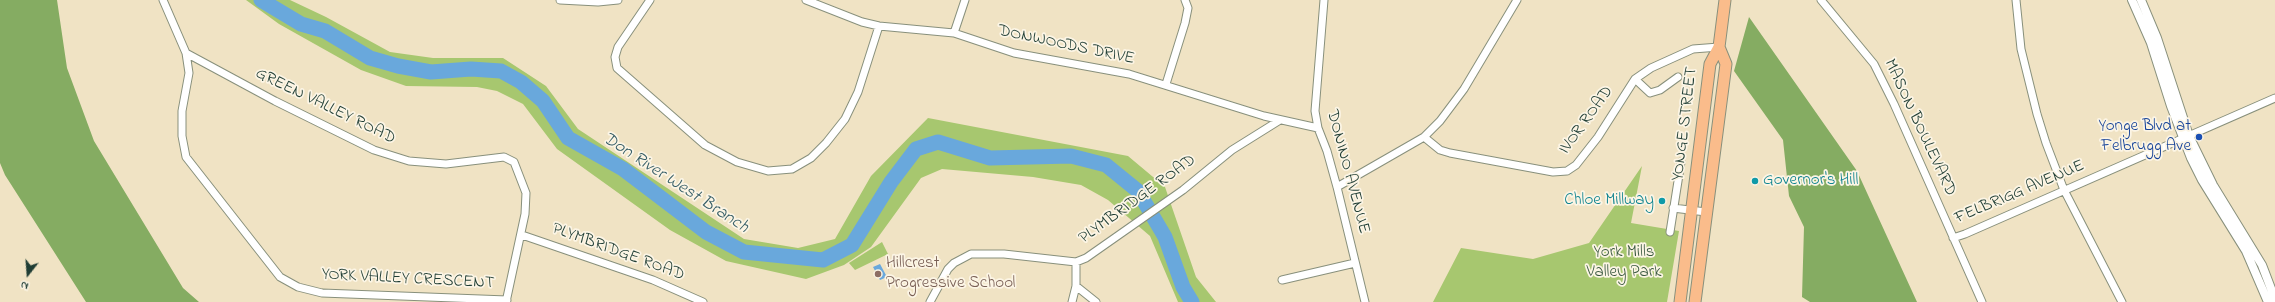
<!DOCTYPE html>
<html>
<head>
<meta charset="utf-8">
<style>
  body { margin:0 }
  #map { position:relative; width:2275px; height:302px; overflow:hidden; background:#f0e3c4; font-family:"Indie Flower",sans-serif }
  canvas { display:block }
  .north { position:absolute; left:8px; top:254px; width:40px; height:40px; -webkit-text-stroke:3px #fcf5e5; paint-order:stroke; rotate:197deg; font-size:11px; font-weight:700; line-height:16px; text-align:center; color:#1f3d34 }
  .north::after { content:''; display:block; margin:auto; width:14px; height:18px; background:#1f3d34; clip-path:polygon(50% 0,100% 100%,50% 72%,0 100%) }
</style>
</head>
<body>
<div id="map">
<canvas width="2275" height="302"></canvas>
<div class="north">N</div>
</div>
<script>
const ctx = document.querySelector('canvas').getContext('2d');
ctx.lineJoin = 'round';
function paint(path, color) {
  ctx.fillStyle = color;
  ctx.fill(path, 'evenodd');
}
function poly(rows) {
  const path = new Path2D();
  for (const r of rows) {
    path.moveTo(r[0], r[1]);
    for (let i = 2; i < r.length; i += 2) path.lineTo(r[i], r[i + 1]);
  }
  return path;
}
function stroke(path, color, width, dash) {
  ctx.strokeStyle = color;
  ctx.lineWidth = width;
  ctx.lineCap = dash ? 'butt' : 'round';
  ctx.setLineDash(dash || []);
  ctx.stroke(path);
}
function label(font, color, halo, rows, align = 'center') {
  ctx.font = font + ' "Indie Flower",sans-serif';
  ctx.lineWidth = 3.5;
  ctx.setLineDash([]);
  ctx.textBaseline = 'middle';
  ctx.strokeStyle = halo;
  ctx.fillStyle = color;
  for (const [text, x, y, turn = 0] of rows) {
    ctx.save();
    ctx.translate(x, y);
    ctx.rotate((+turn || 0) * Math.PI / 180);
    ctx.textAlign = isNaN(turn) ? turn : align;
    if (halo) ctx.strokeText(text, 0, 0);
    ctx.fillText(text, 0, 0);
    ctx.restore();
  }
}
paint(poly([
  [246,0,290,0,326,17,390,52,433,58,503,58,546,86,578,129,744,239,798,248,835,239,871,176,928,118,1128,156,1165,187,1196,277,1216,302,1178,302,1150,236,1108,200,1081,185,1033,177,942,169,921,178,871,247,844,265,806,279,726,261,670,230,557,149,523,104,497,91,477,87,406,86,361,70,279,24],
  [1642,166,1631,223,1679,231,1667,302,1433,302,1461,248,1533,259,1589,243],
  [882,242,888,254,855,270,849,263]
]), '#a7c76f');
paint(poly([
  [0,0,57,0,67,68,94,141,183,288,199,302,86,302,5,175,0,163],
  [1749,17,1857,171,1917,302,1810,302,1802,297,1804,227,1789,196,1783,140,1734,71]
]), '#85ac62');
paint(poly([
  [880,264,887,277,880,280,873,267]
]), '#69a8dc');
stroke(poly([
  [261,0,301,24,325,31,370,58,398,66,431,72,471,69,501,71,521,82,543,101,568,138,623,169,706,232,744,252,823,260,852,245,891,182,916,149,938,142,990,158,1071,156,1106,165,1138,191,1165,237,1183,287,1192,302]
]), '#69a8dc', 15);
const minor = poly([
  [163,0,186,53,275,101,374,150,409,161,446,164,504,157,514,162,526,193,525,214,506,302],
  [560,0,598,2,618,0],
  [650,0,618,47,615,57,617,68,705,145,737,162,768,171,792,169,811,158,826,143,845,119,858,92,879,26],
  [806,0,862,22,879,26,954,33,1014,53,1129,74,1264,116,1318,128],
  [1324,0,1315,111,1318,128,1327,151,1337,187,1365,302],
  [1821,0,1874,64,1894,104,1982,302],
  [2016,0,2021,49,2037,114,2046,143,2064,190,2122,302],
  [954,33,965,0],
  [186,53,189,73,182,111,182,136,186,157,280,277,298,287,322,293,507,300],
  [1635,79,1650,93,1660,90,1678,77],
  [1166,84,1185,23,1188,8,1185,0],
  [1424,137,1440,150,1450,153,1553,172,1567,171,1576,165,1598,137,1635,79,1651,68,1693,49,1719,47],
  [1337,187,1424,137,1440,121,1464,89,1517,0],
  [1673,208,1706,212],
  [1670,232,1681,162],
  [522,235,653,280,703,302],
  [1953,238,1965,234,2275,98],
  [1282,280,1355,263],
  [1076,286,1096,302],
  [930,302,948,269,954,263,971,254,1004,254,1076,262,1086,258,1183,190,1232,150,1280,120],
  [1072,302,1076,286,1076,262]
]);
const tertiary = poly([
  [2132,0,2151,43,2171,106,2191,158,2202,180,2246,251,2268,302],
  [2141,0,2157,38,2189,136,2213,185,2262,265,2275,299]
]);
const primary = poly([
  [1680,302,1710,64,1719,47,1725,0],
  [1695,302,1726,64,1719,47]
]);
stroke(minor, '#88907c', 9);
stroke(tertiary, '#88907c', 10);
stroke(primary, '#88907c', 13);
stroke(minor, '#fff', 7);
stroke(tertiary, '#fff', 8);
stroke(primary, '#fabc8b', 11);
for (const [x, y, r, color] of [
  [2199,137,4,"#1a4fb4"],
  [1755,181,4,"#0f9aa8"],
  [1662,201,4,"#0f9aa8"],
  [878,274,4,"#8d6e63"]
]) {
  const dot = new Path2D();
  dot.arc(x, y, r, 0, 2 * Math.PI);
  ctx.fillStyle = color;
  ctx.fill(dot);
  stroke(dot, '#fcf5e5', 1.5);
}
label('17px', '#1f3d34', '#fcf5e5', [
  ["DONWOODS DRIVE",1066,46,12],
  ["GREEN VALLEY ROAD",325,107,26],
  ["IVOR ROAD",1587,121,-54],
  ["YONGE STREET",1686,124,-83],
  ["MASON BOULEVARD",1919,128,65],
  ["DONINO AVENUE",1347,172,75],
  ["FELBRIGG AVENUE",2020,193,-23],
  ["PLYMBRIDGE ROAD",1138,200,-36],
  ["PLYMBRIDGE ROAD",618,253,20],
  ["YORK VALLEY CRESCENT",408,280,3]
]);
label('17px', '#164399', '#fcf5e5', [
  ["Yonge Blvd at",2191,127],
  ["Felbrugg Ave",2191,147]
], 'right');
label('17px', '#0d838f', '#fcf5e5', [
  ["Governor's Hill",1763,181],
  ["Chloe Millway",1654,201,"right"]
], 'left');
label('17px', '#3a5940', '#fcf5e5', [
  ["York Mills",1624,253],
  ["Valley Park",1624,273]
]);
label('17px', '#785e54', '#fcf5e5', [
  ["Hillcrest",886,264],
  ["Progressive School",886,284]
], 'left');
label('italic 18px', '#355d66', '#fcf5e5', [
  ["Don River West Branch",675,184,33]
]);
</script>
</body>
</html>
